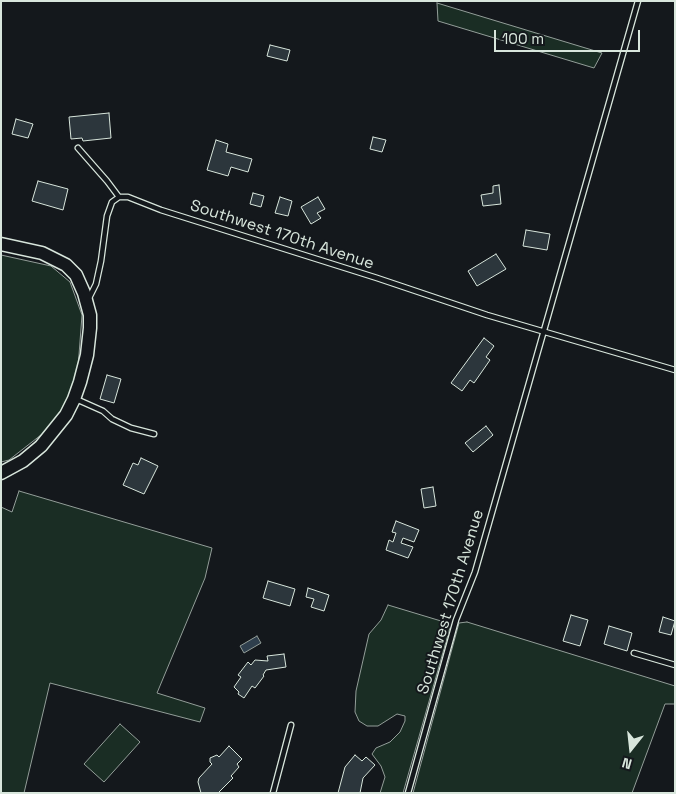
<!DOCTYPE html>
<html>
<head>
<meta charset="utf-8">
<style>
  body { margin:0 }
  #map { position:relative; width:676px; height:794px; overflow:hidden; background:#14181c; font-family:"Space Grotesk",sans-serif }
  canvas { display:block }
  .frame { position:absolute; inset:0; border:2px solid #d8e6dc; pointer-events:none }
  .north { position:absolute; left:606px; top:724px; width:50px; height:50px; -webkit-text-stroke:4px #14181c; paint-order:stroke; rotate:196deg; font-size:14px; font-weight:700; line-height:20px; text-align:center; color:#d8e6dc }
  .north::after { content:''; display:block; margin:auto; width:18px; height:22px; background:#d8e6dc; clip-path:polygon(50% 0,100% 100%,50% 72%,0 100%) }
  .scale { position:absolute; left:494px; top:30px; width:146px; height:22px; box-sizing:border-box; border:2px solid #d8e6dc; border-top:0; padding-left:6px; font-size:15px; line-height:18px; white-space:nowrap; color:#d8e6dc; -webkit-text-stroke:4px #14181c; paint-order:stroke }
</style>
</head>
<body>
<div id="map">
<canvas width="676" height="794"></canvas>
<div class="frame"></div>
<div class="north">N</div>
<div class="scale">100 m</div>
</div>
<script>
const ctx = document.querySelector('canvas').getContext('2d');
ctx.lineJoin = 'round';
function paint(path, color) {
  ctx.fillStyle = color;
  ctx.fill(path, 'evenodd');
}
function poly(rows) {
  const path = new Path2D();
  for (const r of rows) {
    path.moveTo(r[0], r[1]);
    for (let i = 2; i < r.length; i += 2) path.lineTo(r[i], r[i + 1]);
  }
  return path;
}
function stroke(path, color, width, dash) {
  ctx.strokeStyle = color;
  ctx.lineWidth = width;
  ctx.lineCap = dash ? 'butt' : 'round';
  ctx.setLineDash(dash || []);
  ctx.stroke(path);
}
function label(font, color, halo, rows, align = 'center') {
  ctx.font = font + ' "Space Grotesk",sans-serif';
  ctx.lineWidth = 4;
  ctx.setLineDash([]);
  ctx.textBaseline = 'middle';
  ctx.strokeStyle = halo;
  ctx.fillStyle = color;
  for (const [text, x, y, turn = 0] of rows) {
    ctx.save();
    ctx.translate(x, y);
    ctx.rotate((+turn || 0) * Math.PI / 180);
    ctx.textAlign = isNaN(turn) ? turn : align;
    if (halo) ctx.strokeText(text, 0, 0);
    ctx.fillText(text, 0, 0);
    ctx.restore();
  }
}
const green = poly([
  [437,3,602,53,594,68,438,21,437,3],
  [1,255,51,266,70,282,82,315,78,368,69,403,46,431,9,460,1,462,1,255],
  [19,491,212,548,205,578,157,693,205,708,200,722,50,683,24,793,1,793,1,507,12,512,19,491],
  [388,605,451,624,403,793,380,793,385,777,381,766,372,754,376,748,390,742,400,732,405,721,405,716,397,714,378,726,367,726,359,721,355,712,356,691,369,634,381,620,388,605],
  [467,622,675,686,675,704,665,704,632,793,413,793,459,623,467,622],
  [120,724,140,742,104,782,84,764,120,724]
]);
paint(green, '#1a2d24');
stroke(green, '#939e99', 1);
const water = poly([
  [257,636,261,643,244,653,240,646,257,636]
]);
paint(water, '#2f3f4d');
stroke(water, '#939e99', 1);
const building = poly([
  [270,45,290,50,287,61,267,56,270,45],
  [109,113,111,138,83,141,82,138,71,139,69,117,109,113],
  [16,119,33,124,28,138,12,134,16,119],
  [373,137,386,140,382,152,370,149,373,137],
  [216,140,228,144,226,152,252,159,248,172,231,167,228,176,207,170,216,140],
  [38,181,68,189,63,210,32,201,38,181],
  [499,185,501,204,483,206,481,195,493,193,493,186,499,185],
  [253,193,264,196,261,207,250,204,253,193],
  [280,197,292,201,288,216,275,213,280,197],
  [318,197,325,209,317,213,321,218,311,224,301,207,318,197],
  [526,230,550,234,547,250,523,246,526,230],
  [496,254,506,269,477,286,468,271,496,254],
  [484,338,494,346,486,357,490,360,474,383,470,380,462,391,451,383,484,338],
  [107,375,121,379,114,403,100,399,107,375],
  [486,426,493,435,473,452,465,443,486,426],
  [141,458,158,466,144,494,123,485,133,463,138,465,141,458],
  [433,487,436,506,424,508,421,489,433,487],
  [396,521,419,530,414,542,403,538,401,543,413,547,408,558,386,550,389,540,393,542,396,533,392,532,396,521],
  [268,581,295,589,290,606,263,598,268,581],
  [308,588,329,595,324,611,311,607,314,599,306,597,308,588],
  [571,615,588,620,580,646,563,641,571,615],
  [663,617,675,621,671,635,659,632,663,617],
  [609,626,632,633,627,651,604,644,609,626],
  [284,654,286,667,266,670,263,675,264,676,255,688,252,686,244,698,238,694,239,692,234,687,241,677,238,675,248,662,251,665,255,660,268,661,267,656,284,654],
  [229,746,242,759,237,764,239,767,231,776,233,778,218,793,201,793,198,782,199,778,212,764,210,762,210,758,217,755,219,757,229,746],
  [355,755,362,761,366,757,375,765,363,778,360,793,338,793,345,767,355,755]
]);
paint(building, '#2c363c');
stroke(building, '#d8e6dc', 1);
const lane = poly([
  [78,148,107,181,119,197],
  [89,298,96,284,101,261,107,216,112,202,119,197,128,197,161,210,377,278,487,315,675,370],
  [76,399,103,411,112,419,131,428,154,434],
  [634,653,675,665],
  [273,793,291,725],
  [408,793,456,620,475,572,638,1]
]);
const secondary = poly([
  [1,244,42,253,66,265,76,275,84,293,90,315,90,328,87,355,80,382,74,399,66,415,41,446,23,461,1,473]
]);
stroke(lane, '#d8e6dc', 7);
stroke(secondary, '#d8e6dc', 15);
stroke(lane, '#14181c', 4.5);
stroke(secondary, '#14181c', 12);
label('16px', '#d8e6dc', '#14181c', [
  ["Southwest 170th Avenue",282,235,18],
  ["Southwest 170th Avenue",451,602,-73]
]);
</script>
</body>
</html>
